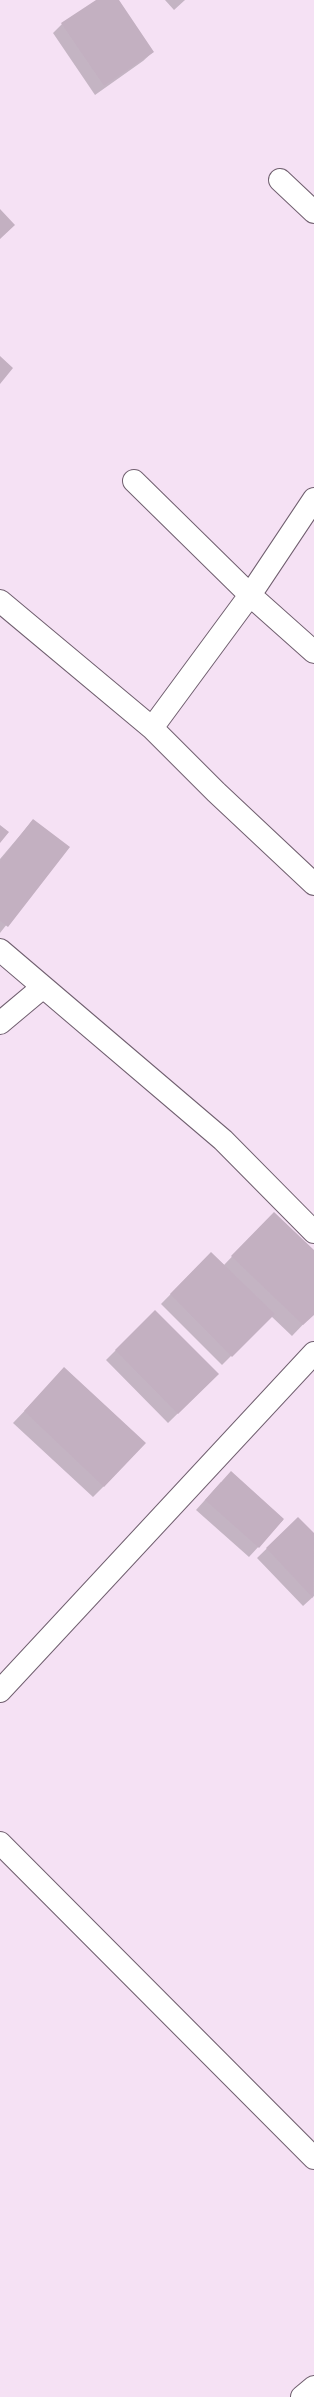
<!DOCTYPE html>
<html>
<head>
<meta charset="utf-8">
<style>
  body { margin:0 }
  canvas { display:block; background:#f5e1f4 }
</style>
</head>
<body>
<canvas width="314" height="2397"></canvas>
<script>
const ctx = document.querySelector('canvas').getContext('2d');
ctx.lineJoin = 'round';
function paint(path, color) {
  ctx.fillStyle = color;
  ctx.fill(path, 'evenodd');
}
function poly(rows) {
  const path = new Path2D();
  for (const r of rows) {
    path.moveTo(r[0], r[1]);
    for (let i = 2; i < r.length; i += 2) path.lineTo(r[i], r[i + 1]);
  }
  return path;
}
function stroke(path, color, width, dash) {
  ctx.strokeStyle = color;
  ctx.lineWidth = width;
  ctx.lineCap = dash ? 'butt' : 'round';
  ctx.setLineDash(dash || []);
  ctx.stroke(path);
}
paint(poly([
  [98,0,118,0,153,52,143,61,95,95,53,33,62,24],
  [165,0,185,0,174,10],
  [33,820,68,847,0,933,0,859],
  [263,1224,314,1252,314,1313,292,1336,271,1316,222,1365,161,1304,211,1253,224,1265],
  [155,1311,218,1374,168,1423,106,1360],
  [54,1380,104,1486,93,1497,13,1423],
  [221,1482,283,1520,249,1557,196,1510],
  [298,1518,314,1535,314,1596,303,1606,257,1558]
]), '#0003');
paint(poly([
  [96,0,119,0,154,52,104,86,61,23],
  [0,209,15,225,0,239],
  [0,356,13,368,0,384],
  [33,819,70,847,8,927,0,921,0,861],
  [0,825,9,832,0,843],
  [274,1212,314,1250,314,1315,303,1325,231,1256],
  [211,1252,275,1314,232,1357,170,1294],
  [155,1310,219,1374,178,1414,115,1350],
  [64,1367,146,1443,104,1487,24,1411],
  [231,1471,284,1519,259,1548,205,1500],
  [298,1517,314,1533,313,1598,266,1548]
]), '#c3b0c1');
const street = poly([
  [280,180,314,212],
  [134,481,250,595,314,652],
  [314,499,250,595,152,728,216,792,314,884],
  [0,601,152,728],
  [0,950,223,1140,314,1232],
  [0,1023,43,987],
  [0,1691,314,1353],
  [0,1843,314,2158],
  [302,2397,314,2387]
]);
stroke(street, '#705f6f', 24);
stroke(street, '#fff', 22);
</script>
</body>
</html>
